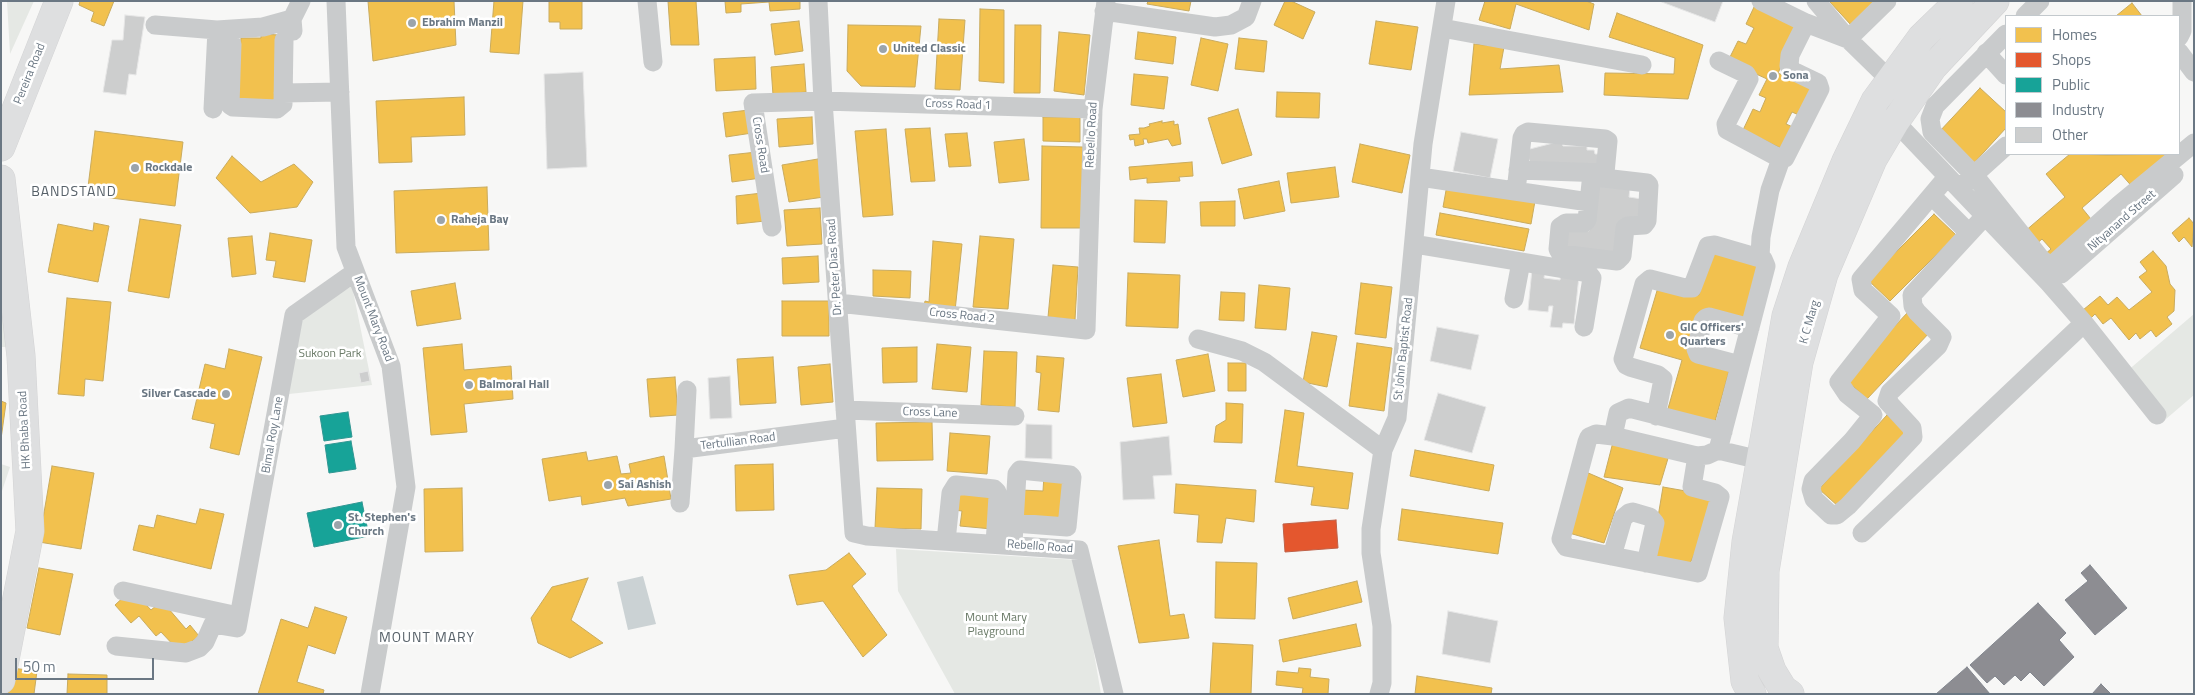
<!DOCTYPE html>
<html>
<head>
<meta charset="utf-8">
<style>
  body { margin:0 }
  #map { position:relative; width:2195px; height:695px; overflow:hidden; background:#f7f7f6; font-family:"Titillium Web",sans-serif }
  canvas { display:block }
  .frame { position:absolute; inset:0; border:2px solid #6a7783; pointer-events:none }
  .legend { position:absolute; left:2005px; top:15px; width:175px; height:140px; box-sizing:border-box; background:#fff; border:1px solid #c3c9cd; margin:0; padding:6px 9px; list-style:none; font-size:15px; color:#6a7783 }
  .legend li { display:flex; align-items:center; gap:10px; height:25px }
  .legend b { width:25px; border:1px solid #c3c9cd }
  .scale { position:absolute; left:15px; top:658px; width:139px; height:22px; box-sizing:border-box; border:2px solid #6a7783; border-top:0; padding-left:6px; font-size:15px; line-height:18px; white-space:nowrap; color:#6a7783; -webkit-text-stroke:4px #fff; paint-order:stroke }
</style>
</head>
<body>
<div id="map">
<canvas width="2195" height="695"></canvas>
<div class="frame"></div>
<ul class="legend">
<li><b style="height:14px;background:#f2c14e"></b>Homes</li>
<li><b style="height:14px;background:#e4572e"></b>Shops</li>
<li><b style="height:14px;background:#17a398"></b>Public</li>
<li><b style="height:14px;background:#8d8d92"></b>Industry</li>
<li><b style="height:14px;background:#cdcece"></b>Other</li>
</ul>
<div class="scale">50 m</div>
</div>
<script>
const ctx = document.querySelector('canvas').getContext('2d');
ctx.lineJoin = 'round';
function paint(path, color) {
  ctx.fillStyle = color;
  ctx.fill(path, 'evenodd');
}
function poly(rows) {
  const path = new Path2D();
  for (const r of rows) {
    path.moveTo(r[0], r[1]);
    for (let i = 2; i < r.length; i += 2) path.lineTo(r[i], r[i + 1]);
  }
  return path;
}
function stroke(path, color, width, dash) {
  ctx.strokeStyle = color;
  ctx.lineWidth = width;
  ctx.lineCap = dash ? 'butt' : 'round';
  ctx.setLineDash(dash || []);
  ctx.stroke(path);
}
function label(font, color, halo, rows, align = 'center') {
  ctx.font = font + ' "Titillium Web",sans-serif';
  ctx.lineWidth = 5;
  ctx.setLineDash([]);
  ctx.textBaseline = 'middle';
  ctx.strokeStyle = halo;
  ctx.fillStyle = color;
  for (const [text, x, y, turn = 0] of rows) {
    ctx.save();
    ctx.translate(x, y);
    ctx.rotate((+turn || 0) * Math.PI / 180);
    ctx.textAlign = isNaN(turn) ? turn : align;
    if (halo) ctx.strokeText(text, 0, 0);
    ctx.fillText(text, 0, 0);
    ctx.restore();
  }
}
paint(poly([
  [7,1,34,1,10,54],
  [352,286,372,385,289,394,299,317],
  [1,303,13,347,1,347],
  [2194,314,2194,395,2166,419,2126,372],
  [1,464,10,467,1,494],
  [896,549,1078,560,1101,694,955,694,898,591]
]), '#e5e8e4');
paint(poly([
  [643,576,656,624,628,630,617,582]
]), '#cbd2d4');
const homes = poly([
  [80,1,114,1,104,26,91,21,94,12,79,5,80,1],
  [368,1,454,1,456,45,373,61,368,1],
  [494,1,523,1,519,54,490,52,494,1],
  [549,1,582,1,582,29,560,29,560,22,549,22,549,1],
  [668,1,696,1,699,45,671,45,668,1],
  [725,1,800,1,800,9,770,11,769,2,741,4,741,12,726,13,725,1],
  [1148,1,1191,1,1189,11,1147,4,1148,1],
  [1285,1,1291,1,1315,12,1303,39,1274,25,1285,1],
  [1485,1,1586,1,1594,4,1589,30,1516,4,1510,29,1479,20,1485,1],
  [1829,1,1878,1,1851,25,1829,1],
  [2132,3,2142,16,2116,16,2132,3],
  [1755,5,1800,27,1778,73,1814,90,1801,116,1792,112,1786,124,1795,128,1785,150,1743,130,1753,109,1760,112,1766,98,1759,95,1767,79,1728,61,1738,41,1746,44,1754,28,1746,24,1755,5],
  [980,9,1004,10,1004,83,979,81,980,9],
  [1617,13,1703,45,1688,99,1604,95,1605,73,1674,74,1675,58,1609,37,1617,13],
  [939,19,965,20,960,90,935,89,939,19],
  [799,21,803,51,775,55,771,24,799,21],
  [1376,21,1418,27,1411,70,1369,64,1376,21],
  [848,25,921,26,915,87,861,86,847,71,848,25],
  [1015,25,1041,25,1040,93,1014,93,1015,25],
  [1059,32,1090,35,1084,95,1054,91,1059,32],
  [1138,32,1176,37,1173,64,1135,59,1138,32],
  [261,34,279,35,277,103,236,101,241,38,261,38,261,34],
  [1201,38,1228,44,1218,91,1191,85,1201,38],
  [1239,38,1267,41,1264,72,1235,69,1239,38],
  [1474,44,1504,47,1500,69,1559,65,1563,92,1469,95,1474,44],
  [755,57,756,89,716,91,714,59,755,57],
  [804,64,806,92,773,95,771,67,804,64],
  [1134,74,1168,77,1164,109,1131,105,1134,74],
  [1980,88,2006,112,2006,128,1974,163,1939,132,1980,88],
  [1277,92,1320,93,1319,118,1276,117,1277,92],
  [464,97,465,135,411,137,412,162,379,163,376,101,464,97],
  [1238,109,1252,155,1222,164,1208,118,1238,109],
  [749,110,752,133,726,137,723,113,749,110],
  [812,117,813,144,779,147,777,119,812,117],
  [1043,117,1080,117,1080,142,1043,141,1043,117],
  [1162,121,1162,123,1174,121,1174,125,1178,124,1181,144,1172,146,1168,139,1148,143,1147,139,1143,139,1144,144,1135,146,1134,139,1130,140,1129,135,1140,134,1139,128,1144,128,1150,126,1149,124,1162,121],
  [930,128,935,181,911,182,905,129,930,128],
  [886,129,893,215,863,217,855,131,886,129],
  [95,131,183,142,175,206,87,195,95,131],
  [967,133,971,166,949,167,945,134,967,133],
  [1024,139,1029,180,999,183,994,142,1024,139],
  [1360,144,1410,155,1402,193,1352,182,1360,144],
  [1042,146,1083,147,1081,228,1041,228,1042,146],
  [757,152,761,178,732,182,729,155,757,152],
  [2070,154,2107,155,2178,154,2135,190,2121,174,2082,208,2095,224,2050,262,2044,255,2051,249,2042,239,2035,245,2024,232,2065,197,2046,174,2070,154],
  [232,156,261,182,294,164,313,182,297,207,250,213,216,178,232,156],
  [818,159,824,197,789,202,782,165,818,159],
  [1192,162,1193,176,1179,177,1180,181,1147,183,1147,178,1130,180,1129,167,1192,162],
  [1335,167,1339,197,1291,203,1287,173,1335,167],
  [1279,181,1285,211,1244,219,1238,189,1279,181],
  [1447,185,1535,201,1531,224,1443,207,1447,185],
  [487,187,489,250,396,253,394,191,487,187],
  [762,193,765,221,737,224,736,196,762,193],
  [1135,200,1167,201,1165,243,1134,242,1135,200],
  [1235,201,1235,226,1201,226,1200,202,1235,201],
  [820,208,822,244,787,246,784,210,820,208],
  [1440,213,1529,229,1524,251,1436,235,1440,213],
  [1934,214,1956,235,1890,301,1868,280,1934,214],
  [2189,218,2194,224,2192,247,2184,237,2179,242,2172,233,2189,218],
  [140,219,181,225,169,298,128,291,140,219],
  [94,223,109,226,98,282,48,272,58,224,93,231,94,223],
  [270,233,312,240,305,282,273,277,276,261,266,260,270,233],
  [252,236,256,274,232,277,228,238,252,236],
  [980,236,1014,239,1008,309,973,307,980,236],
  [933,241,962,244,955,311,924,306,925,301,929,302,933,241],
  [1712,249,1760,262,1743,322,1703,311,1691,353,1731,364,1714,425,1667,412,1682,360,1640,348,1659,284,1699,295,1712,249],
  [2153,251,2166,266,2170,284,2175,290,2174,311,2167,317,2172,324,2156,337,2151,330,2140,339,2136,333,2129,340,2111,318,2103,324,2095,314,2090,319,2083,310,2100,296,2108,305,2117,297,2129,310,2152,292,2139,277,2147,271,2140,262,2153,251],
  [818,256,819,282,783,284,782,258,818,256],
  [1053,265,1078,267,1075,320,1048,317,1053,265],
  [873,270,911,271,910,298,873,296,873,270],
  [1128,273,1180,275,1178,328,1126,326,1128,273],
  [455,283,461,319,417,326,411,291,455,283],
  [1361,283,1392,287,1386,338,1355,334,1361,283],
  [1259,285,1290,288,1286,330,1255,328,1259,285],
  [1221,292,1245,293,1244,321,1219,320,1221,292],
  [67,298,111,302,103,381,85,379,84,396,58,394,67,298],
  [782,301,829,301,829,336,782,336,782,301],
  [1909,311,1931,331,1867,399,1845,379,1909,311],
  [1312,332,1337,336,1327,387,1303,382,1312,332],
  [1357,343,1392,348,1384,411,1349,406,1357,343],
  [462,344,464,370,511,366,513,399,464,404,467,432,431,435,423,348,462,344],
  [937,344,971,347,967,392,932,389,937,344],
  [917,347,917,382,883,383,882,348,917,347],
  [229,349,262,357,239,455,210,448,215,424,192,419,205,364,225,369,229,349],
  [984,351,1017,352,1015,407,981,405,984,351],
  [1208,354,1215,391,1183,397,1176,360,1208,354],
  [1037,356,1064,358,1059,412,1038,410,1041,373,1036,372,1037,356],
  [773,357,776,403,740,405,737,359,773,357],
  [1228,363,1246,363,1246,391,1228,391,1228,363],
  [830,364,833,402,801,405,798,367,830,364],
  [1161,374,1167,423,1133,427,1127,378,1161,374],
  [675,377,678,415,650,417,647,379,675,377],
  [1,401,6,403,1,439,1,401],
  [1226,403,1243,404,1242,443,1214,442,1216,426,1226,420,1226,403],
  [1285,410,1304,413,1297,466,1353,473,1348,509,1311,505,1314,487,1275,482,1285,410],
  [1887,415,1907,433,1839,507,1819,489,1887,415],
  [932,422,933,460,877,461,876,423,932,422],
  [950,433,990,436,987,474,947,471,950,433],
  [1613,442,1669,455,1660,485,1604,477,1613,442],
  [1415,450,1494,465,1489,491,1410,476,1415,450],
  [586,452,588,461,617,456,621,474,631,473,629,464,664,456,671,499,628,506,625,498,582,505,581,496,549,501,542,459,586,452],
  [773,464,774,510,736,511,735,465,773,464],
  [52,466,94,473,81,549,39,542,52,466],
  [1586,472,1623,488,1604,543,1569,533,1586,472],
  [1044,475,1070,477,1066,525,1019,521,1021,490,1043,491,1044,475],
  [1176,484,1256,490,1254,522,1226,518,1222,543,1197,542,1199,515,1174,513,1176,484],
  [1663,487,1720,497,1688,568,1651,559,1663,487],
  [462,488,463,551,425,552,424,489,462,488],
  [877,488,922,489,921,529,875,528,877,488],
  [956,492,995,497,992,529,960,526,962,511,954,510,956,492],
  [200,509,224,514,211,569,133,550,139,525,154,528,157,515,196,524,200,509],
  [1402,509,1503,523,1498,554,1398,540,1402,509],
  [1159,540,1170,616,1184,614,1189,638,1139,643,1118,546,1159,540],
  [849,553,866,574,852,586,887,635,863,657,823,601,797,605,789,575,826,570,849,553],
  [1216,562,1257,563,1255,619,1215,618,1216,562],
  [39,568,73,574,60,635,27,628,39,568],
  [588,578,571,620,603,643,570,658,538,643,531,618,552,587,588,578],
  [1357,581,1362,602,1293,619,1288,598,1357,581],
  [128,593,139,597,151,610,162,601,186,629,190,625,199,636,179,651,161,632,156,636,139,616,131,623,115,605,128,593],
  [315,607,347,617,335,654,308,645,297,682,324,690,323,694,258,694,281,619,308,628,315,607],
  [1356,624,1361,646,1283,662,1279,640,1356,624],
  [1213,643,1253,645,1251,694,1210,694,1213,643],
  [11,668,37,671,34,694,8,694,11,668],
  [1299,668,1311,669,1310,677,1329,679,1328,694,1302,694,1303,688,1276,685,1277,671,1298,673,1299,668],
  [68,674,107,675,107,694,67,694,68,674],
  [1417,676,1492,688,1491,694,1415,694,1417,676]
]);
paint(homes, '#f2c14e');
stroke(homes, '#c9ab5e', 1);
const shops = poly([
  [1336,520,1338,548,1285,552,1283,524,1336,520]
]);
paint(shops, '#e4572e');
stroke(shops, '#bf6148', 1);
const public = poly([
  [348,412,352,437,324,441,320,416,348,412],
  [351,441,356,469,329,473,325,445,351,441],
  [362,502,369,536,314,547,307,513,362,502]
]);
paint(public, '#17a398');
stroke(public, '#309692', 1);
const industry = poly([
  [2090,565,2127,608,2095,635,2065,600,2088,581,2081,573,2090,565],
  [2038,603,2066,633,2059,640,2074,657,2044,686,2030,672,2021,681,2015,675,2004,685,1995,676,1987,683,1970,665,2038,603],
  [1967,667,1990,694,1936,694,1967,667],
  [2101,684,2111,694,2092,694,2101,684]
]);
paint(industry, '#8d8d92');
stroke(industry, '#82868e', 1);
const building = poly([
  [1659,1,1723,1,1715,22,1659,1],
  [125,15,145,17,136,75,129,74,126,95,103,92,112,40,123,40,125,15],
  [583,72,587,167,547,169,544,74,583,72],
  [1461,132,1498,139,1490,178,1453,171,1461,132],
  [1561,141,1563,146,1587,146,1587,150,1594,150,1595,154,1601,154,1603,167,1532,170,1526,150,1561,141],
  [1594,184,1630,188,1629,197,1642,199,1639,223,1617,257,1563,251,1565,228,1589,231,1594,184],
  [1532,269,1545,271,1544,278,1560,280,1561,271,1579,276,1574,324,1563,323,1562,328,1550,327,1553,306,1549,306,1548,312,1528,310,1532,269],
  [1437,327,1479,335,1471,370,1430,361,1437,327],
  [368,371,370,381,361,383,359,373,368,371],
  [730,376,732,418,710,419,708,378,730,376],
  [1438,393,1486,407,1472,453,1424,440,1438,393],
  [1026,424,1052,425,1052,459,1025,458,1026,424],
  [1169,436,1172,475,1153,476,1155,499,1123,500,1120,442,1169,436],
  [1448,611,1498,621,1490,663,1442,654,1448,611]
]);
paint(building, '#cdcece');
stroke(building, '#e6e6e6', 1);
const secondary = poly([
  [1,147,59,1],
  [1,179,21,356,30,531,1,680],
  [1752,694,1745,681,1738,618,1746,542,1786,316,1802,267,1846,161,1875,101,1921,38,1959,1],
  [1790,694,1783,689,1772,671,1764,648,1765,571,1799,362,1824,274,1873,159,1895,122,1933,67,1995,1]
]);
stroke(secondary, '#d3d3d4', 29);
stroke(poly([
  [336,1,346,247,391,366,406,487,370,694],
  [647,1,653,62],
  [818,1,823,101,854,533,867,536,1079,550,1114,694],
  [1761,1,1806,23,1848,39,1890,80],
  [1816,1,1848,39,1887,1],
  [1104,11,1215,27,1231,25,1246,17,1252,1],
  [2025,16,2040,1],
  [155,25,217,30,263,27,292,19],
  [1442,28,1642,65],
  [293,31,292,19,301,1],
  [2006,34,1935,106,1930,119,1932,132,1974,175,2041,259,2051,266,2120,204,2194,143],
  [2179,37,2182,31,2182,1],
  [232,44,230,105,233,107,277,109,283,104,284,40],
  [2179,52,2194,72],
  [1986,53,2006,75],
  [1719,61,1746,74,1749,79,1726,124,1727,130,1781,159,1785,158,1820,89,1818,83,1793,71,1789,66,1790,55,1806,23],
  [283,93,340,92],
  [213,109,217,30],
  [1420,177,1589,202],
  [1595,177,1647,183,1649,185,1647,221,1644,225,1628,226,1625,228,1622,256,1617,261,1561,254,1558,249,1560,227,1566,223,1584,223,1587,220,1591,183,1592,179,1595,177],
  [1947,177,1861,279,1863,290,1891,316,1839,382,1847,394,1873,415,1852,441,1813,481,1811,489,1814,499,1831,515,1837,515,1848,506,1913,437,1912,428,1887,401,1890,392,1938,346,1942,337,1917,312,1913,306,1912,295,1985,216],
  [1965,183,2006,146],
  [1516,191,1522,138,1524,134,1528,132,1605,139,1608,141,1605,173,1518,170],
  [1932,196,1969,233],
  [772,227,753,103,823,101,1093,109],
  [1414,244,1588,273,1592,278,1584,327],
  [1760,257,1761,237,1770,190,1781,159],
  [2061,274,2174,175],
  [1514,299,1521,262],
  [838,303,1086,330,1093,109,1106,1],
  [2084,323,2157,415],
  [1198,339,1242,351,1264,362,1383,450],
  [1740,365,1698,354,1696,349,1703,321,1706,318,1709,317,1750,328],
  [845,410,1015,416],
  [1656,416,1663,379,1658,375,1630,367,1626,365,1623,359,1644,284,1650,279,1685,288,1692,288,1708,246,1715,245,1763,259,1766,266,1718,450],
  [1723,432,1629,408,1618,413,1613,436,1697,456,1707,455,1718,450,1760,460],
  [1613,436,1596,434,1589,437,1587,442,1561,539,1566,547,1698,573,1720,497,1715,493,1692,487,1697,456],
  [684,449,687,390],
  [680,503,684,449,846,428],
  [1862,533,2084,323,2049,283,1888,114],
  [946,541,951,493,956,485,994,489,997,492,998,496,995,544],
  [1013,545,1014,523,1017,474,1020,470,1070,475,1072,477,1067,527,1014,523],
  [1612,556,1623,518,1629,513,1633,512,1650,517,1655,523,1646,563],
  [123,591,238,616],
  [116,646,186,653,199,648,205,642,213,624,237,628,294,315,355,272],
  [1379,694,1382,683,1382,626,1371,553,1371,529,1383,450,1397,418,1423,144,1446,1]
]), '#c9cbcc', 19);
stroke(secondary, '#dedfe0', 28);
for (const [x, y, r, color] of [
  [412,23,5,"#9ba4ab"],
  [883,49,5,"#9ba4ab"],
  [1773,76,5,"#9ba4ab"],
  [135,168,5,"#9ba4ab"],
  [441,220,5,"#9ba4ab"],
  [1670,335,5,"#9ba4ab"],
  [469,385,5,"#9ba4ab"],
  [226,394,5,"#9ba4ab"],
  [608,485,5,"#9ba4ab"],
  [338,525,5,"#9ba4ab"]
]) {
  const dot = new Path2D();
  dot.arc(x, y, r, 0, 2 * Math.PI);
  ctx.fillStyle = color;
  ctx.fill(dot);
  stroke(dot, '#fff', 2);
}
label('bold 12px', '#6a7783', '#fff', [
  ["Ebrahim Manzil",422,23],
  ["United Classic",893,49],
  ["Sona",1783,76],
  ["Rockdale",145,168],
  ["Raheja Bay",451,220],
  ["GIC Officers'",1680,328],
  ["Quarters",1680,342],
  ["Balmoral Hall",479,385],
  ["Silver Cascade",216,394,"right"],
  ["Sai Ashish",618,485],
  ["St. Stephen's",348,518],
  ["Church",348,532]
], 'left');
label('12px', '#6a7783', '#fff', [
  ["Pereira Road",30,74,-68],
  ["Cross Road 1",958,105,2],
  ["Rebello Road",1092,135,-87],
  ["Cross Road",760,145,81],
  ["Nityanand Street",2122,221,-41],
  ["Dr. Peter Dias Road",835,267,-94],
  ["Cross Road 2",962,316,6],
  ["Mount Mary Road",373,319,69],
  ["K C Marg",1810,322,-74],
  ["St John Baptist Road",1404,349,-84],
  ["Cross Lane",930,413,2],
  ["HK Bhaba Road",25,430,-93],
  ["Bimal Roy Lane",273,435,-80],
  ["Tertullian Road",738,442,-7],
  ["Rebello Road",1040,547,4]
]);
label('12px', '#6b7b68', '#fff', [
  ["Sukoon Park",330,354],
  ["Mount Mary",996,618],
  ["Playground",996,632]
]);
ctx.letterSpacing = '1px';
label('14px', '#576169', '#fff', [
  ["BANDSTAND",74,193],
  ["MOUNT MARY",427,639]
]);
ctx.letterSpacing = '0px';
</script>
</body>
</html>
